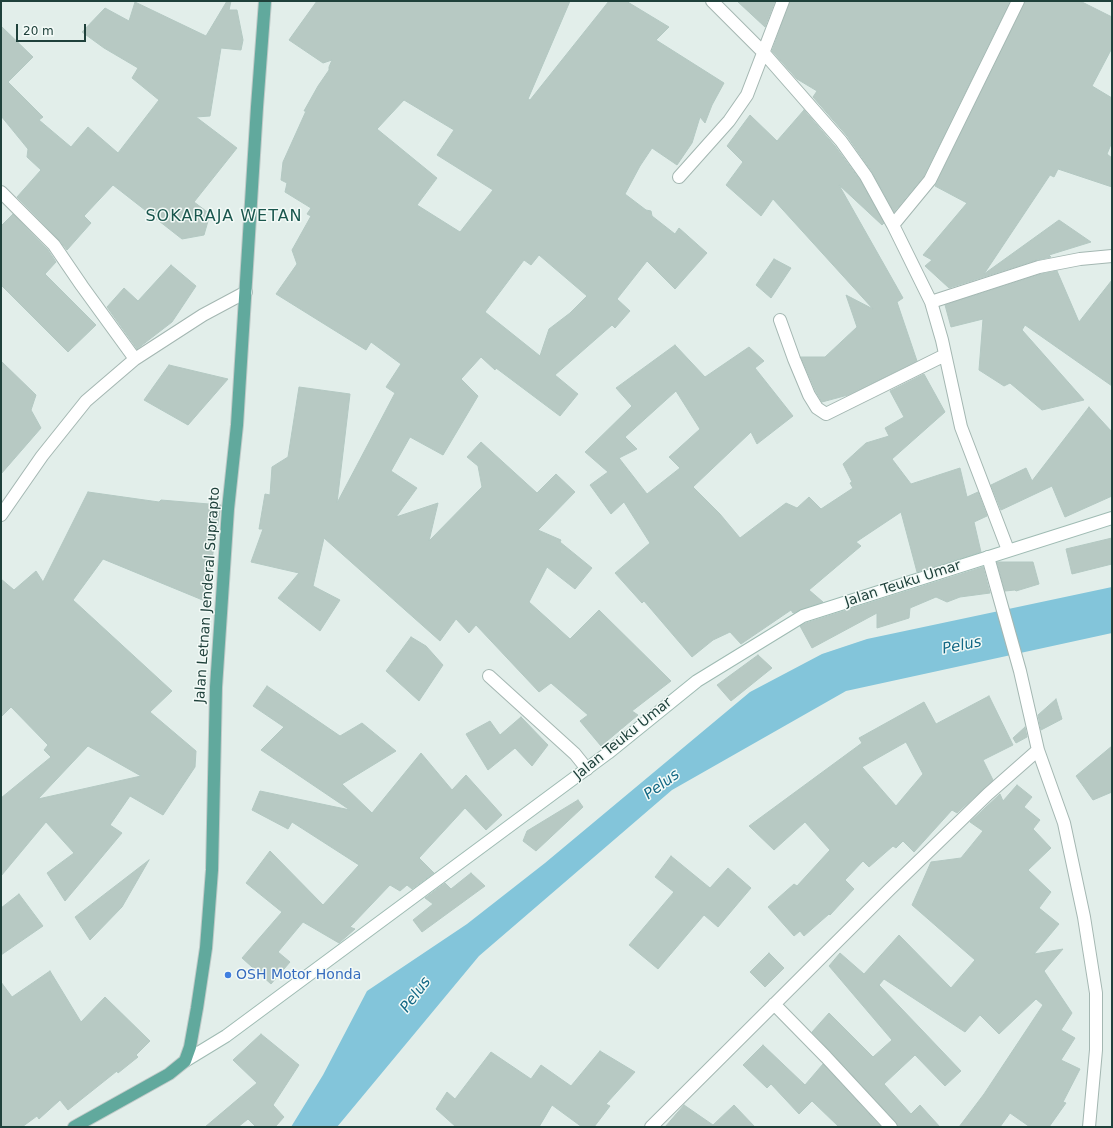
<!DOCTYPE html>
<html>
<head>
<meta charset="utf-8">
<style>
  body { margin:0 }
  #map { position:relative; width:1113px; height:1128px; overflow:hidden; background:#e2eeea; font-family:"DejaVu Sans",sans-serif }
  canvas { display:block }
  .frame { position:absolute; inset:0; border:2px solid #1f413b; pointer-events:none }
  .scale { position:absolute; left:16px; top:24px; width:70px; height:18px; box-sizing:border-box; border:2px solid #1f413b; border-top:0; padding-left:5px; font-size:12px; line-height:14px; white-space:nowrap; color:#1f413b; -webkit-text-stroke:3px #f3faf7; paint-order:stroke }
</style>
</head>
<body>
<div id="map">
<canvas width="1113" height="1128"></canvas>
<div class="frame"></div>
<div class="scale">20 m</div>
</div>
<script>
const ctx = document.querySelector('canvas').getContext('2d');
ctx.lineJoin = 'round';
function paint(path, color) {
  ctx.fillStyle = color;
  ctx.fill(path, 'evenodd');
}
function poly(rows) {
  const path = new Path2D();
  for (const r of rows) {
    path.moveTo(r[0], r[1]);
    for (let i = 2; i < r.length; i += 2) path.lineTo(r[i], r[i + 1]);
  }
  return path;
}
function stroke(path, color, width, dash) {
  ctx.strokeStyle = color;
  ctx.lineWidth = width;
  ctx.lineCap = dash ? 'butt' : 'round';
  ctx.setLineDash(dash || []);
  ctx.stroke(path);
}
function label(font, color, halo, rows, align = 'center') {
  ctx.font = font + ' "DejaVu Sans",sans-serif';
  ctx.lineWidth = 3;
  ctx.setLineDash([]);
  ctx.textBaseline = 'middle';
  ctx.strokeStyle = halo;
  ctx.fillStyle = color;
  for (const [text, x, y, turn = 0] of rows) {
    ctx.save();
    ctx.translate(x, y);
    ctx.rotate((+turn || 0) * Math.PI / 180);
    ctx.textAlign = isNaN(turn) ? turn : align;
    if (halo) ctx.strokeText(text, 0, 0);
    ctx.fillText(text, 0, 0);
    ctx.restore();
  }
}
paint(poly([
  [1112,587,1112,633,846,691,672,790,479,956,337,1127,291,1127,323,1075,367,991,467,924,545,863,750,692,822,654,867,639]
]), '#83c5da');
const building = poly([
  [227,1,231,1,229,10,237,10,243,40,241,50,221,48,210,116,196,117,237,148,194,202,210,214,204,235,182,239,113,185,84,216,91,223,67,250,59,240,17,197,41,170,27,157,28,149,1,116,1,26,33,57,8,82,43,117,39,120,71,147,88,127,118,153,159,100,132,78,138,68,104,48,82,32,105,8,129,21,135,2,206,36,227,1],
  [317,1,570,1,528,99,530,100,609,1,626,1,669,27,656,40,724,83,712,105,705,123,700,117,692,143,677,165,652,148,640,166,625,194,646,210,651,211,652,216,675,234,679,228,707,253,675,289,647,261,617,299,630,311,615,328,612,325,555,375,578,394,560,416,496,368,495,370,481,357,461,379,478,396,443,455,410,437,391,471,417,488,396,517,438,503,429,541,482,487,478,466,467,457,481,442,537,493,556,474,575,492,538,530,561,540,560,542,592,568,575,589,547,567,529,602,570,639,599,610,671,681,632,711,638,715,601,746,580,721,588,715,551,683,539,692,476,625,469,633,456,619,440,641,324,538,313,586,340,600,320,631,278,598,299,573,251,562,263,529,259,529,265,494,270,495,272,467,288,457,299,387,350,394,337,503,395,393,386,387,401,364,371,342,366,350,276,294,297,264,292,250,311,216,307,214,311,208,285,192,287,183,281,180,283,162,306,111,304,111,318,86,329,70,329,67,332,60,323,63,289,40,317,1],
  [404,100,454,130,437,155,493,190,460,232,417,205,437,178,377,129,404,100],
  [539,255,587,296,570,313,549,329,540,356,485,312,524,260,531,265,539,255],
  [737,1,775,1,765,27,737,1],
  [790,1,1010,1,924,176,894,212,872,172,847,136,813,97,817,91,797,79,772,51,790,1],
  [1025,1,1080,1,1112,17,1112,48,1092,86,1112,98,1112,142,1107,154,1112,158,1112,187,1058,169,1054,177,1050,175,984,274,1059,220,1091,242,1049,255,1051,257,1037,260,949,288,925,266,932,260,923,255,967,203,935,186,1025,1],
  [804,110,835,146,860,180,884,223,882,225,839,185,903,298,897,302,917,361,848,395,822,402,816,392,801,357,825,357,857,327,846,295,873,309,773,199,761,216,726,185,743,162,727,146,750,115,777,141,804,110],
  [13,214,48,250,56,262,45,274,96,325,68,352,1,285,1,226,13,214],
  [774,259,791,268,771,298,756,285,774,259],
  [171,265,196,286,172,322,137,349,107,307,124,288,138,301,171,265],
  [1057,271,1079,322,1112,280,1112,386,1025,325,1022,330,1084,400,1042,410,1010,383,1004,386,979,370,983,319,951,327,945,305,1041,274,1057,271],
  [675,345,705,377,749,347,764,361,755,368,793,416,757,444,751,432,693,487,720,514,740,538,786,503,797,508,809,497,821,509,853,488,850,483,852,482,843,464,866,443,889,436,885,428,904,417,890,391,924,374,945,412,892,459,911,484,960,468,967,497,978,492,987,516,974,522,981,552,917,572,901,512,856,542,861,546,809,590,823,602,793,613,791,610,741,644,730,632,713,640,692,657,644,601,642,603,615,573,650,543,624,502,611,514,590,485,608,472,585,452,632,406,616,388,675,345],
  [676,391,700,429,669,457,680,468,647,494,619,458,637,449,625,437,676,391],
  [1,361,36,395,31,410,41,428,1,474,1,361],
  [169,365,228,379,188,425,144,400,169,365],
  [1089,407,1112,432,1112,496,1065,517,1052,486,1001,510,991,485,1026,468,1032,481,1089,407],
  [88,492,159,502,161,500,221,505,205,601,103,559,73,600,172,691,150,712,196,751,195,767,163,815,130,796,110,825,122,833,65,901,47,873,74,853,46,822,1,876,1,798,51,757,44,750,48,745,11,707,1,717,1,579,14,590,36,571,43,582,88,492],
  [88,746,141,776,38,799,88,746],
  [1112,538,1112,564,1072,574,1066,549,1112,538],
  [997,562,1033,562,1039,584,1016,591,1015,590,1005,591,997,562],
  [983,567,990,593,960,597,947,602,936,597,910,608,909,618,877,628,877,613,812,648,800,626,806,623,983,567],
  [411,637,426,646,443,665,419,701,386,671,411,637],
  [758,655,772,668,731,701,717,685,758,655],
  [267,686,340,736,362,723,396,751,342,784,372,813,421,753,452,790,466,775,502,815,486,830,465,808,419,858,434,873,412,889,407,885,400,891,390,885,350,927,355,929,339,943,303,922,278,952,290,962,271,984,242,958,282,912,246,883,270,851,323,905,359,865,292,822,288,829,252,810,260,791,350,810,261,750,284,727,253,706,267,686],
  [989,696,1013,745,983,760,993,780,957,813,952,810,914,852,903,841,896,848,893,846,869,867,863,861,845,880,854,889,830,915,829,914,804,936,800,931,794,936,768,907,794,884,797,886,830,850,805,822,774,850,749,826,862,743,859,738,924,702,936,724,989,696],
  [906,742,923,774,896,806,862,767,906,742],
  [1056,699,1062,719,1041,730,1038,715,1056,699],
  [521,717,548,745,532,766,515,748,488,770,466,734,490,721,500,735,521,717],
  [1025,727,1027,737,1016,743,1013,738,1025,727],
  [1112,746,1112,792,1093,800,1076,776,1112,746],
  [1017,785,1032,797,1024,807,1040,820,1033,829,1051,848,1028,870,1051,892,1039,908,1059,924,1034,954,1063,949,1044,971,1072,1013,1061,1030,1075,1038,1061,1060,1080,1069,1063,1102,1066,1103,1049,1127,1030,1127,1010,1113,1000,1127,959,1127,984,1094,1043,1005,1036,999,999,1034,980,1015,965,1032,884,979,879,985,961,1071,945,1086,915,1055,884,1084,911,1114,920,1105,940,1127,898,1127,896,1122,812,1032,829,1013,873,1057,892,1040,829,966,840,953,864,974,899,935,951,988,975,960,912,905,931,862,961,858,983,831,970,822,1000,794,1003,801,1017,785],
  [578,800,583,807,536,851,523,841,527,831,578,800],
  [671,856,710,888,728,868,751,888,718,927,704,915,658,969,629,945,674,892,655,877,671,856],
  [149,860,122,907,90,940,75,917,149,860],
  [471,873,485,886,422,932,413,920,433,904,425,898,445,883,451,889,471,873],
  [19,894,43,926,1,955,1,908,19,894],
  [769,953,784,968,765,987,750,972,769,953],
  [50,971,81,1022,105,997,150,1041,136,1055,138,1057,118,1073,117,1071,68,1110,60,1100,39,1119,37,1116,22,1127,1,1127,1,982,12,997,50,971],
  [261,1034,299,1065,273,1105,284,1117,275,1127,256,1127,248,1119,238,1127,205,1127,257,1083,233,1060,261,1034],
  [763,1045,805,1085,823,1064,881,1127,839,1127,812,1101,799,1114,771,1084,767,1088,743,1065,763,1045],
  [600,1051,635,1072,606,1104,610,1106,594,1127,582,1127,552,1105,539,1127,456,1127,436,1109,447,1092,455,1099,491,1052,531,1079,541,1065,571,1086,600,1051],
  [684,1105,713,1125,734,1105,755,1127,665,1127,684,1105]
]);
paint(building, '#b7c9c3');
stroke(building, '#b3c8c2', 1);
const street = poly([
  [712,1,763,52,841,141,866,176,893,225,931,302,942,340,961,427,1008,550],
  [679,177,729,121,747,95,783,1],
  [1,192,54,245,82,286,135,359],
  [893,225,930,180,1018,1],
  [931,302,1039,267,1080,259,1112,256],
  [780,320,794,359,809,395,817,408,826,414,945,355],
  [1,515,42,456,86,401,135,359,203,315,246,292],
  [988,557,1020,671,1038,750,1064,823,1084,917,1096,993,1096,1050,1089,1127],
  [489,676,575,754,587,769],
  [774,1004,826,1057,891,1127],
  [651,1127,890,889,988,794,1038,750]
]);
const secondary = poly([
  [185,1061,226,1036,608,753,697,681,803,616,1112,518]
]);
const primary = poly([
  [74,1127,169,1074,185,1061,190,1047,197,1008,206,948,212,870,216,687,228,509,237,425,257,107,265,1]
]);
stroke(street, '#a4b7b2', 14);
stroke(secondary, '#9fbbb3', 14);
stroke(primary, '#c0cac8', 14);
stroke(street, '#fff', 12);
stroke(secondary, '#fff', 12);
stroke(primary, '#61a99d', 12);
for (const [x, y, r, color] of [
  [228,975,4,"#3f7fe0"]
]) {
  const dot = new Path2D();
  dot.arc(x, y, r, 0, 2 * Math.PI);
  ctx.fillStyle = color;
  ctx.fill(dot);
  stroke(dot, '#f3faf7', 1.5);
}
label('14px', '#1f413b', '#f3faf7', [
  ["Jalan Teuku Umar",903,584,-18],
  ["Jalan Letnan Jenderal Suprapto",208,595,-86],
  ["Jalan Teuku Umar",623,739,-39]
]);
label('14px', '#366cbe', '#f3faf7', [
  ["OSH Motor Honda",236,975]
], 'left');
label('italic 15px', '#126885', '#f3faf7', [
  ["Pelus",962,646,-11],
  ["Pelus",662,785,-36],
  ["Pelus",416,995,-53]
]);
ctx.letterSpacing = '1px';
label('16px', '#19564d', '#f3faf7', [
  ["SOKARAJA WETAN",224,217]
]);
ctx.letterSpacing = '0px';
</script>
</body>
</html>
